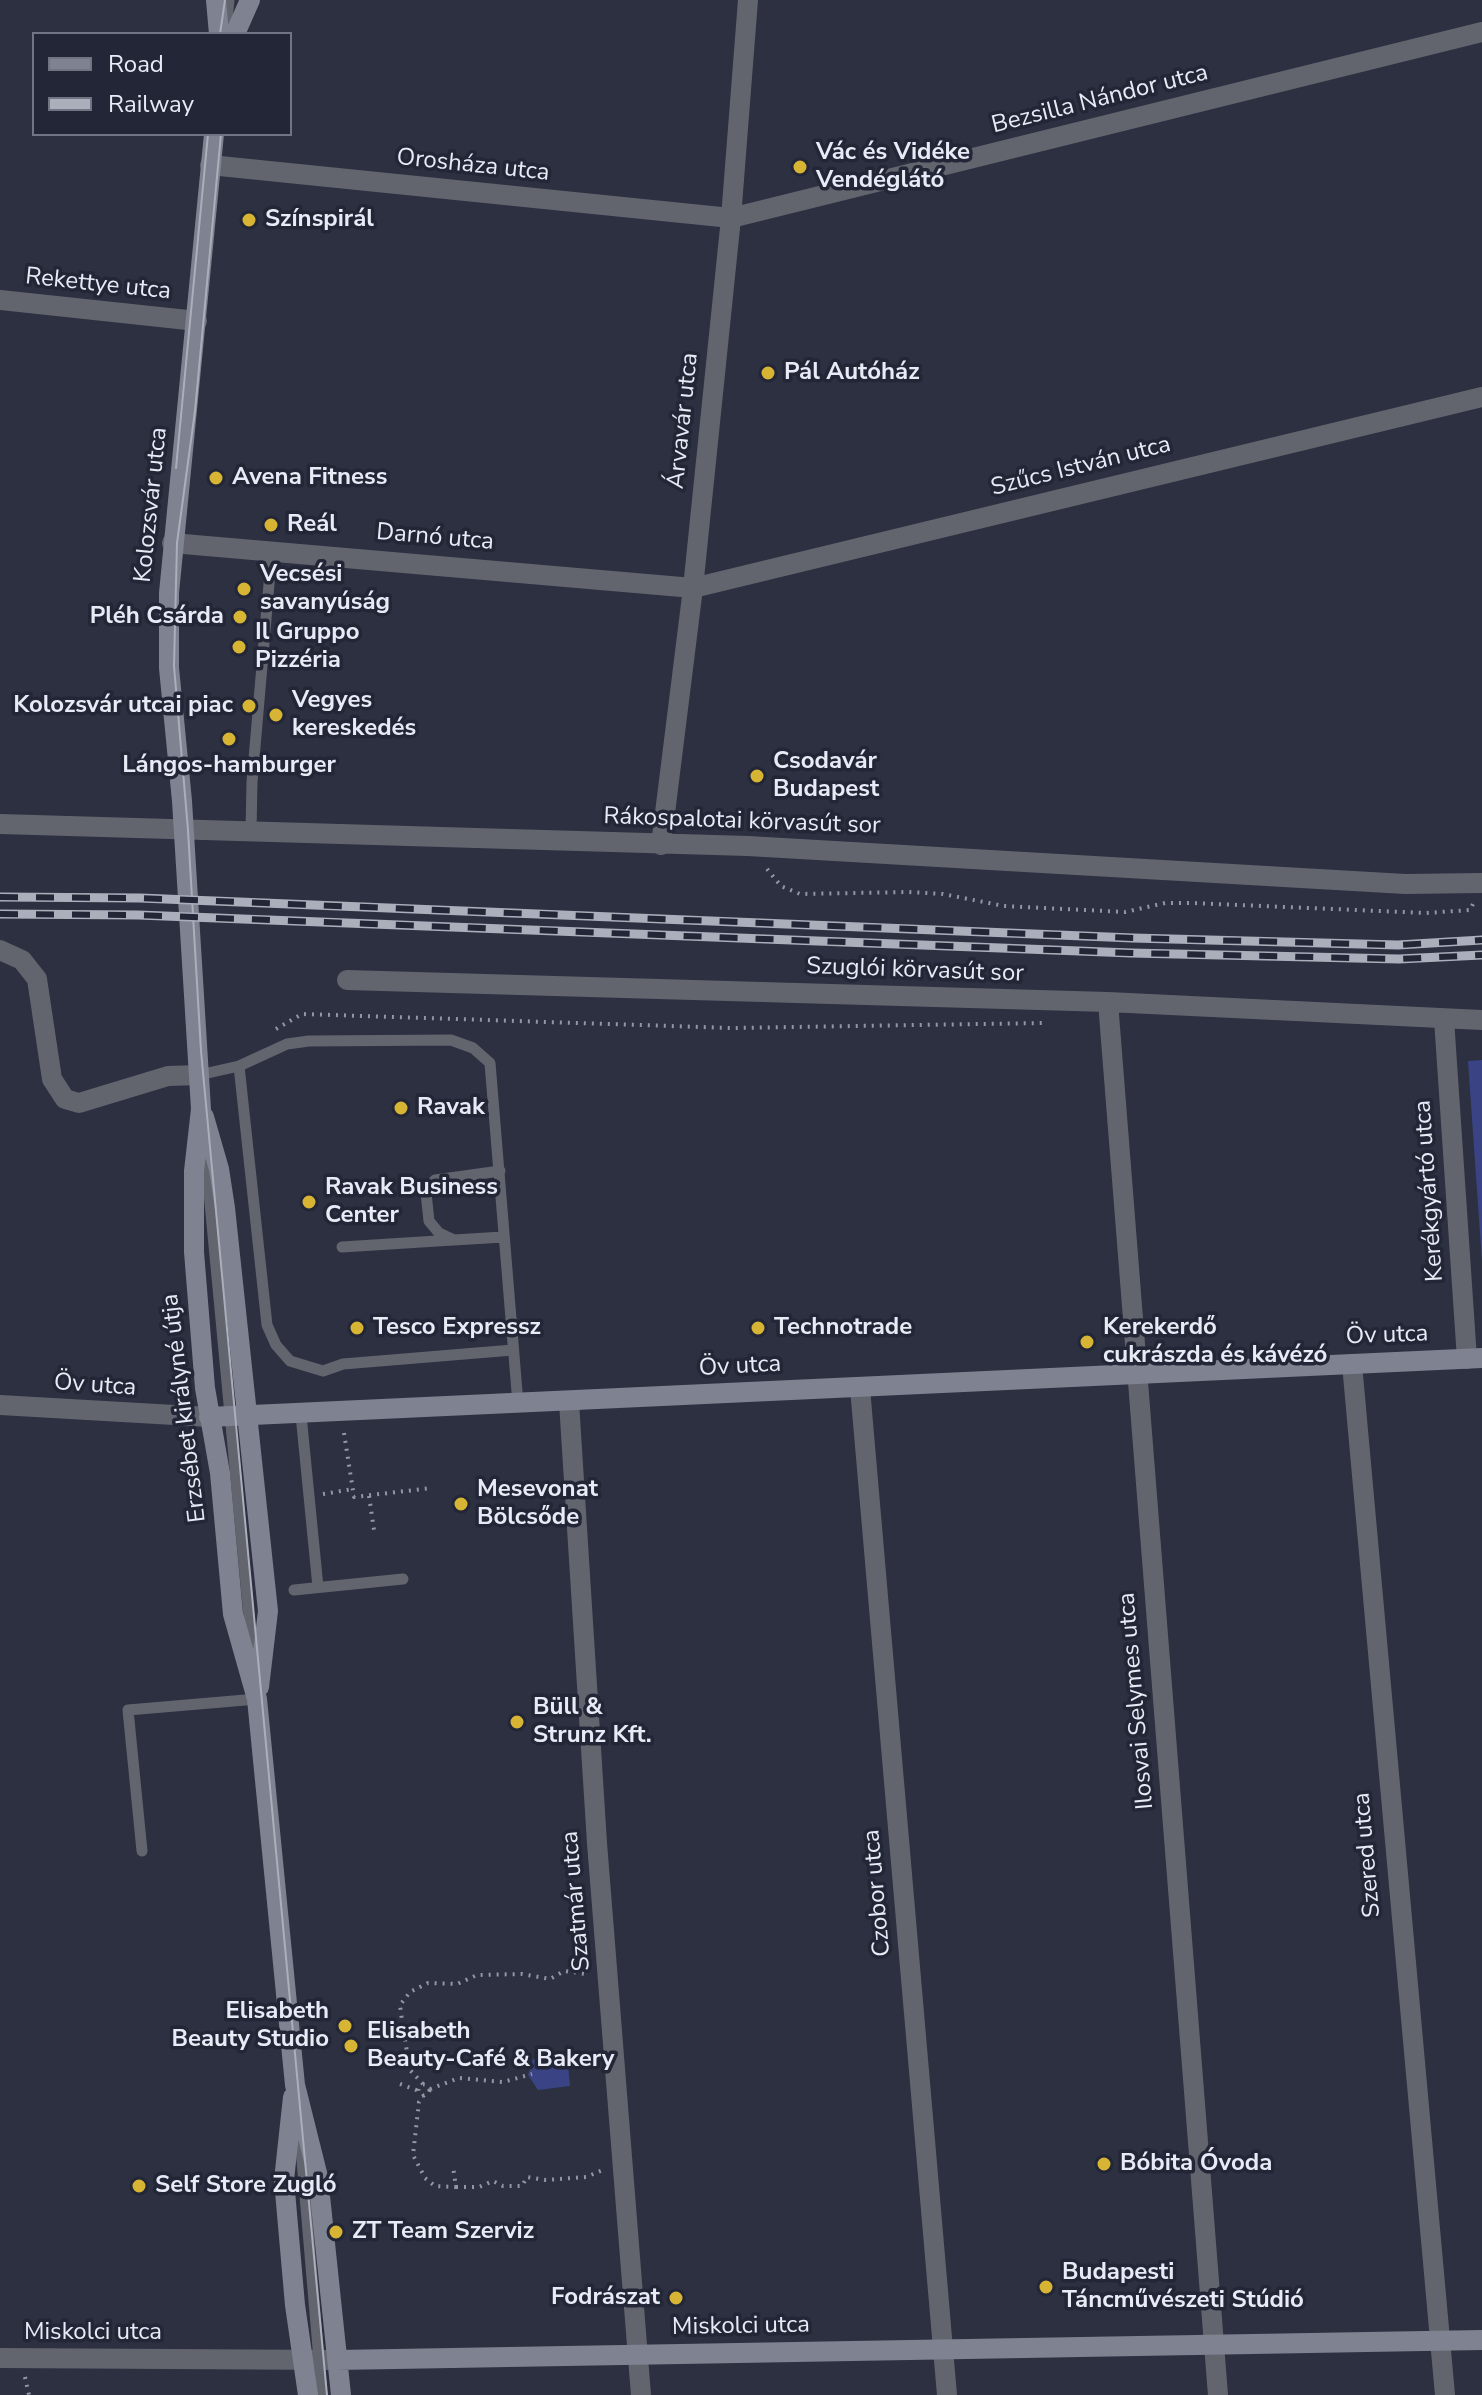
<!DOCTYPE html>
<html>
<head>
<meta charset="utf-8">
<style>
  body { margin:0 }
  #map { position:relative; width:1482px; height:2395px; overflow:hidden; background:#2c3041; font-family:"Nunito Sans",sans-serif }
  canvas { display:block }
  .legend { position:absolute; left:32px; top:32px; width:260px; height:104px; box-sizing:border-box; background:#222636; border:2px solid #717583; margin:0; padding:10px 14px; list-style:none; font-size:24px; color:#e8ebf6 }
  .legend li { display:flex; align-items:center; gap:16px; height:40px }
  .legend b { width:40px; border:2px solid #717583 }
</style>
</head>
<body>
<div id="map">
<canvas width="1482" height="2395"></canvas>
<ul class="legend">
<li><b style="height:10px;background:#7f8290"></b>Road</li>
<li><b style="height:10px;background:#abafbc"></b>Railway</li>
</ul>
</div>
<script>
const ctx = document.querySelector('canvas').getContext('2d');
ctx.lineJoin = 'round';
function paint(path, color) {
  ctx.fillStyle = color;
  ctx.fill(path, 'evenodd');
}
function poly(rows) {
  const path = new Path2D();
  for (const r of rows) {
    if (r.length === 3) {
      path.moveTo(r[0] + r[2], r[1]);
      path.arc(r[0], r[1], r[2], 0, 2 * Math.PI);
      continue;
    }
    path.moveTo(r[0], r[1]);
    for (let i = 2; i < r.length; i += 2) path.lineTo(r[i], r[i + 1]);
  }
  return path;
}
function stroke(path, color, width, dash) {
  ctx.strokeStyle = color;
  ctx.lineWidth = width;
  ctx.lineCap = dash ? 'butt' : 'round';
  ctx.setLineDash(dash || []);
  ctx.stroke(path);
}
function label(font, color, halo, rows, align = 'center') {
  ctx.font = font + ' "Nunito Sans",sans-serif';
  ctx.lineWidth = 7;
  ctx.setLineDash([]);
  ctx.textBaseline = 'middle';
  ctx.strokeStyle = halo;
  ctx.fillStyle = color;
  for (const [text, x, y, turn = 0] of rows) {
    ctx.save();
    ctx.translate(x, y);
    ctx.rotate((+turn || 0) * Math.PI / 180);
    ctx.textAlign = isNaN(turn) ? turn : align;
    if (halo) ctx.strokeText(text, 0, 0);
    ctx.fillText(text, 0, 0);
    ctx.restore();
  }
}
paint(poly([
  [1482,1060,1482,1262,1468,1061],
  [567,2055,570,2086,538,2090,528,2075,533,2059]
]), '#3a4485');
stroke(poly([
  [767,869,781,886,800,894,909,892,943,894,1004,906,1125,912,1165,903,1192,903,1426,913,1470,910,1473,904],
  [276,1029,302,1014,731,1028,1043,1023],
  [344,1433,354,1497,432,1488],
  [323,1494,353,1489],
  [369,1496,374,1530],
  [400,2084,419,2091],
  [423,2084,410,2070,403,2028,400,2005,410,1992,428,1983,457,1984,477,1975,522,1974,550,1979,564,1971,586,1974],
  [424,2090,5.5],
  [430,2089,459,2078,503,2082,532,2074],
  [424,2095,419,2102,413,2155,425,2178,435,2186,456,2187,453,2167],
  [456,2187,479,2187,493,2181,503,2186,522,2186,527,2177,546,2180,586,2177,603,2170],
  [25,2377,29,2395]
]), '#9397a4', 4, [2, 6]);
stroke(poly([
  [226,29,229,0],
  [251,832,252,782,272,549],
  [239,1066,267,1325,276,1345,290,1361,323,1371,343,1364,513,1350],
  [199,1075,239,1066,287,1044,309,1041,451,1040,473,1048,490,1063,518,1404],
  [205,1150,253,1658],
  [500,1171,435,1180,426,1193,429,1221,439,1233,454,1240,503,1237],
  [342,1247,453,1240],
  [301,1415,318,1587],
  [294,1590,403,1579],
  [142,1851,128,1710,257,1699,257,1695],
  [300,2137,322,2395]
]), '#63656e', 11);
stroke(poly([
  [210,165,731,218,1482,32],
  [0,300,197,321],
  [172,543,693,588,1482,397],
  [0,824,748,846,1405,884,1482,883],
  [661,845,693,588,731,218,748,0],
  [0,950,22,960,37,979,52,1079,65,1099,79,1103,168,1076,199,1075],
  [347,980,1108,1002,1482,1020],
  [1108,1002,1218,2395],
  [1444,1019,1467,1359],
  [1352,1364,1445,2395],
  [860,1388,947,2395],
  [569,1402,597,1843,641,2395],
  [0,1405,209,1417],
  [0,2358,337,2360]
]), '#63656e', 20);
stroke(poly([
  [216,0,219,34],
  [235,34,250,0],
  [214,134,169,593,169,668,182,801,201,1109,194,1171,194,1252,205,1388,220,1473,233,1614,257,1699,295,2085,318,2177,341,2395],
  [204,1117,219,1169,225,1208,268,1611,259,1687],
  [209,1417,1482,1358],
  [293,2097,284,2180,295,2305,308,2395],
  [337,2360,1482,2340]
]), '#7f8290', 20);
stroke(poly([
  [220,34,225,0],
  [221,134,195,411,177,543,174,666,188,830,201,1051,327,2395],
  [176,468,208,134]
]), '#abafbc', 2);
const rail = poly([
  [0,897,140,898,1133,938,1398,945,1482,940],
  [0,914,138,915,1131,953,1399,959,1482,955]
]);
stroke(rail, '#abafbc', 9);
stroke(rail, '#222636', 6, [18]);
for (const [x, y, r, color] of [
  [800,167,8,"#d7b434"],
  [249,220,8,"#d7b434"],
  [768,373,8,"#d7b434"],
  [216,478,8,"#d7b434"],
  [271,525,8,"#d7b434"],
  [244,589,8,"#d7b434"],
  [240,617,8,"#d7b434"],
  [239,647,8,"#d7b434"],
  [249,706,8,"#d7b434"],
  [276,715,8,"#d7b434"],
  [229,739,8,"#d7b434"],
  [757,776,8,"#d7b434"],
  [401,1108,8,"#d7b434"],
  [309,1202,8,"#d7b434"],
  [357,1328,8,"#d7b434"],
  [758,1328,8,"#d7b434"],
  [1087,1342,8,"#d7b434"],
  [461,1504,8,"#d7b434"],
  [517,1722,8,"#d7b434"],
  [345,2026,8,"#d7b434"],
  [351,2046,8,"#d7b434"],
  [1104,2164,8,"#d7b434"],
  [139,2186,8,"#d7b434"],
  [336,2232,8,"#d7b434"],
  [1046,2287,8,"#d7b434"],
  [676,2298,8,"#d7b434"]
]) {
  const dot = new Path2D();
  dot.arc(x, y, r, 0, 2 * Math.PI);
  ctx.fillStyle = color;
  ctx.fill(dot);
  stroke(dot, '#222636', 3);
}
label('24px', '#e8ebf6', '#222636', [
  ["Bezsilla Nándor utca",1100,100,-14],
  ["Orosháza utca",473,166,6],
  ["Rekettye utca",98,285,6],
  ["Árvavár utca",684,421,-84],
  ["Szűcs István utca",1081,467,-14],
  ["Kolozsvár utca",152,505,-84],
  ["Darnó utca",435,538,5],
  ["Rákospalotai körvasút sor",742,822,2],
  ["Szuglói körvasút sor",915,971,2],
  ["Kerékgyártó utca",1430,1191,-94],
  ["Öv utca",1387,1336,-2],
  ["Öv utca",740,1367,-3],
  ["Öv utca",95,1386,4],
  ["Erzsébet királyné útja",185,1408,-97],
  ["Ilosvai Selymes utca",1137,1701,-95],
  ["Szered utca",1368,1855,-95],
  ["Czobor utca",878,1893,-95],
  ["Szatmár utca",577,1901,-95],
  ["Miskolci utca",741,2327,-1],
  ["Miskolci utca",93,2333]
]);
label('bold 24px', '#e8ebf6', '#222636', [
  ["Vác és Vidéke",816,153],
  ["Vendéglátó",816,181],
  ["Színspirál",265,220],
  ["Pál Autóház",784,373],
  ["Avena Fitness",232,478],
  ["Reál",287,525],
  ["Vecsési",260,575],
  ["savanyúság",260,603],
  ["Pléh Csárda",224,617,"right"],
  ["Il Gruppo",255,633],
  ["Pizzéria",255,661],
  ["Vegyes",292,701],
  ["kereskedés",292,729],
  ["Kolozsvár utcai piac",233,706,"right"],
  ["Csodavár",773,762],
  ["Budapest",773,790],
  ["Lángos-hamburger",229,766,"center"],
  ["Ravak",417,1108],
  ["Ravak Business",325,1188],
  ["Center",325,1216],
  ["Tesco Expressz",373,1328],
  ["Technotrade",774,1328],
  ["Kerekerdő",1103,1328],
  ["cukrászda és kávézó",1103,1356],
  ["Mesevonat",477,1490],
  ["Bölcsőde",477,1518],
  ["Büll &",533,1708],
  ["Strunz Kft.",533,1736],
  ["Elisabeth",329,2012,"right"],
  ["Beauty Studio",329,2040,"right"],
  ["Elisabeth",367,2032],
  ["Beauty-Café & Bakery",367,2060],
  ["Bóbita Óvoda",1120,2164],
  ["Self Store Zugló",155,2186],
  ["ZT Team Szerviz",352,2232],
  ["Budapesti",1062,2273],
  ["Táncművészeti Stúdió",1062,2301],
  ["Fodrászat",660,2298,"right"]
], 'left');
</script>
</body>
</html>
